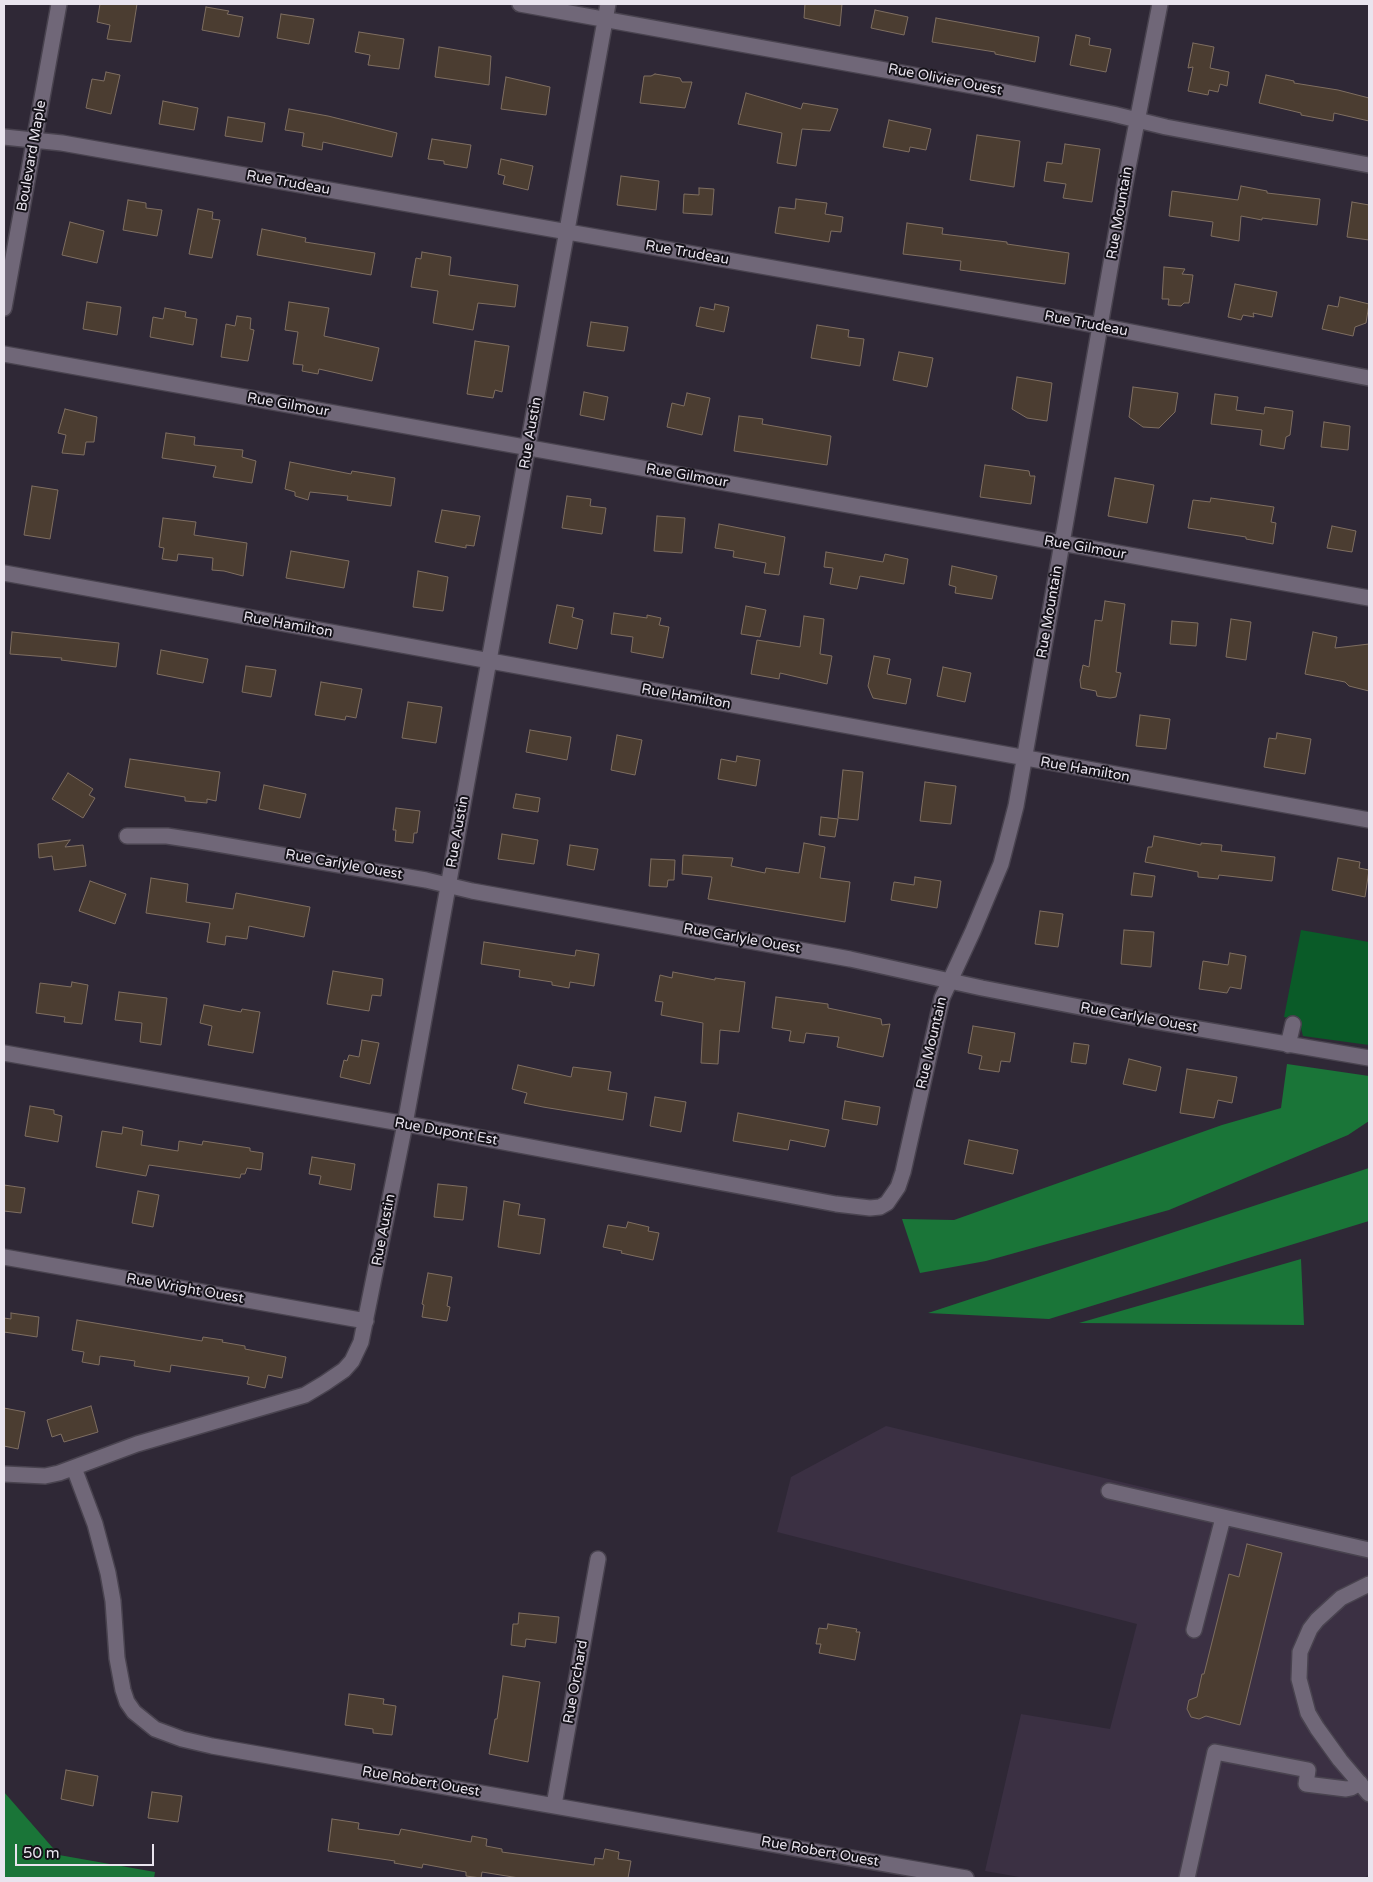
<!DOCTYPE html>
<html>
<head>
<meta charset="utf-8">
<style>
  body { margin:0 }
  #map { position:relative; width:1373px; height:1882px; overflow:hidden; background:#2f2836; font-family:"Varela Round",sans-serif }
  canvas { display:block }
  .frame { position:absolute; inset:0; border:5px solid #e9e4ee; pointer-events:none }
  .scale { position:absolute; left:15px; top:1844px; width:139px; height:22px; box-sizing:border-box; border:2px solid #e9e4ee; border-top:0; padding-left:6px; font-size:15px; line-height:18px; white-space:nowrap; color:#e9e4ee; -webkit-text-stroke:4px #151219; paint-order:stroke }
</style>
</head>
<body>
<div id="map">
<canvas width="1373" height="1882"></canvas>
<div class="frame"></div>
<div class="scale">50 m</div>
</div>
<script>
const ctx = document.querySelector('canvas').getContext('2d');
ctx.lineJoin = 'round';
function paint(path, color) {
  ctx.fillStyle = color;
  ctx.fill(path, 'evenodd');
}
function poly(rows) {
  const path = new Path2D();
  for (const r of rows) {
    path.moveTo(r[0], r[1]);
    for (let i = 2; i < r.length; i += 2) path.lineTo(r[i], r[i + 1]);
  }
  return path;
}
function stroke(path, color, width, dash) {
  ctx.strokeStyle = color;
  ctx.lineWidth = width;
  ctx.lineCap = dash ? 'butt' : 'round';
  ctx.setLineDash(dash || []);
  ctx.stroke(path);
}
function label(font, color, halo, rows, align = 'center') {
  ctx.font = font + ' "Varela Round",sans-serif';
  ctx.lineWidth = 4;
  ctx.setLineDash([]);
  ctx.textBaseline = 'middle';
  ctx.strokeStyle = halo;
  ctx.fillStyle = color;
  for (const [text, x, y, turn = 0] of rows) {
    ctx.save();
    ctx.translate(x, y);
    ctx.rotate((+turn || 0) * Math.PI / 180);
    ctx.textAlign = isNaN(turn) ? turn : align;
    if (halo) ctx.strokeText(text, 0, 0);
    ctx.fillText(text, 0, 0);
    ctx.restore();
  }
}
paint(poly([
  [886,1426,1369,1541,1369,1874,1364,1878,1025,1878,985,1871,1021,1714,1110,1729,1137,1624,777,1532,791,1477]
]), '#3b3043');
paint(poly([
  [1301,930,1369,942,1369,1045,1303,1036,1299,1020,1284,1017]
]), '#0a5b28');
paint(poly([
  [1287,1064,1369,1076,1369,1121,1348,1135,1169,1210,986,1261,920,1273,902,1219,954,1220,1222,1125,1281,1108],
  [1369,1168,1369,1221,1049,1319,928,1313],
  [1301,1259,1304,1325,1079,1323],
  [4,1792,59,1855,155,1872,154,1878,4,1878]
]), '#1a7538');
const building = poly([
  [100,4,137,4,131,42,107,39,110,25,97,22,100,4],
  [805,4,842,4,840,26,804,18,805,4],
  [206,7,229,11,227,14,243,17,239,37,202,30,206,7],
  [875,10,908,17,904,35,871,28,875,10],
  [281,14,314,19,309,44,277,38,281,14],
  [936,18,1039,37,1035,62,995,54,995,52,932,42,936,18],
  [359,32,404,39,399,69,368,65,370,55,355,52,359,32],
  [1076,35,1090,38,1089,45,1111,49,1106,72,1070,65,1076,35],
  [1193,43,1214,47,1210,68,1229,72,1227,86,1220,84,1218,92,1209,90,1208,95,1188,91,1193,67,1188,68,1193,43],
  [439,47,491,56,489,85,435,77,439,47],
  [106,72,120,75,111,114,86,108,92,79,104,81,106,72],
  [655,74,680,78,682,82,692,82,685,108,640,103,644,76,651,76,655,74],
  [1266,75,1294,81,1294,83,1338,90,1369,98,1369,121,1334,113,1333,121,1301,115,1301,113,1259,103,1266,75],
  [506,77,550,87,546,115,501,109,506,77],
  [746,93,801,109,803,103,838,109,830,131,802,129,796,166,777,163,782,133,738,124,746,93],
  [163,101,198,108,194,130,159,124,163,101],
  [289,109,328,116,397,133,392,157,323,142,322,150,302,146,304,133,285,130,289,109],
  [228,117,265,123,262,142,225,136,228,117],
  [889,120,931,129,926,150,910,147,909,152,883,147,889,120],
  [977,135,1020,141,1014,187,970,180,977,135],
  [432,139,471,145,467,168,444,164,444,161,428,159,432,139],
  [1065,144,1100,149,1092,202,1063,198,1066,184,1044,181,1047,162,1062,164,1065,144],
  [501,159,533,166,528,190,503,184,505,176,498,174,501,159],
  [621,176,659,181,656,210,617,205,621,176],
  [1241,186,1267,191,1267,193,1320,199,1317,225,1262,218,1262,220,1241,216,1239,241,1211,236,1213,222,1169,216,1172,191,1238,200,1241,186],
  [699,188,714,189,712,215,683,213,684,194,699,195,699,188],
  [796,199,827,203,825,214,843,217,841,232,831,231,829,242,775,233,779,207,795,209,796,199],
  [128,200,146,203,146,208,162,210,157,236,123,230,128,200],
  [1352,202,1369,205,1369,240,1347,237,1352,202],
  [198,209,213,212,212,219,220,220,212,258,189,254,198,209],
  [70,222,104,231,97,263,62,255,70,222],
  [907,223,943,228,942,234,1007,242,1007,244,1069,253,1065,284,960,270,961,261,903,254,907,223],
  [262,229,306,238,305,242,375,253,371,275,257,255,262,229],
  [422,252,451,257,449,275,518,285,515,307,478,303,473,330,433,323,438,291,411,287,416,258,421,259,422,252],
  [1164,267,1185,269,1182,274,1193,275,1189,303,1184,303,1181,306,1168,305,1169,299,1162,299,1164,267],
  [1235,284,1277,292,1272,317,1253,313,1254,317,1243,315,1241,320,1228,317,1235,284],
  [1340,297,1369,304,1366,323,1355,327,1353,336,1322,329,1328,305,1338,307,1340,297],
  [87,302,121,307,117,335,83,329,87,302],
  [289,302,329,308,324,336,379,348,372,381,319,369,318,374,302,371,303,365,293,364,298,332,285,330,289,302],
  [715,304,729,307,724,332,696,326,700,307,714,310,715,304],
  [165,308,186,312,185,317,197,319,193,345,150,337,153,317,163,319,165,308],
  [237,316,251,318,250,329,254,330,248,361,221,357,226,324,235,326,237,316],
  [591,322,628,327,624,351,587,346,591,322],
  [817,325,849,330,848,337,864,339,860,366,811,358,817,325],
  [475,341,509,346,502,392,495,390,493,398,467,394,475,341],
  [899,352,933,358,927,387,893,380,899,352],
  [1017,377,1052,383,1047,421,1027,418,1012,409,1017,377],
  [1133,387,1178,393,1175,412,1159,428,1143,427,1129,417,1133,387],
  [584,392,608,397,604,420,580,415,584,392],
  [687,393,710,398,702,435,667,427,672,403,684,406,687,393],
  [1215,394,1238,397,1236,410,1264,414,1265,407,1293,411,1290,435,1286,437,1284,449,1260,445,1262,430,1211,424,1215,394],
  [65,409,97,417,94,442,86,442,84,455,62,453,66,435,58,433,65,409],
  [739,416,763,419,762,424,831,436,827,465,734,451,739,416],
  [1324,422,1350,426,1348,450,1321,447,1324,422],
  [166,433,195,437,194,445,243,450,242,457,256,461,252,483,213,477,216,466,162,458,166,433],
  [290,462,351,474,352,471,395,478,391,506,347,500,348,496,310,492,308,500,295,496,295,492,285,489,290,462],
  [985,465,1029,471,1030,476,1035,476,1031,504,980,497,985,465],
  [1115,478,1154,485,1147,523,1108,516,1115,478],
  [32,486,58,490,50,539,24,535,32,486],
  [567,496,591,499,590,506,606,508,602,534,562,528,567,496],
  [1211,498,1274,507,1271,522,1276,523,1273,544,1246,539,1246,537,1188,528,1193,500,1210,502,1211,498],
  [442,510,480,516,474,546,466,545,466,548,435,542,442,510],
  [657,516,685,518,682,553,654,551,657,516],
  [163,518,196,522,194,535,247,543,243,576,224,571,212,570,213,558,178,554,177,561,162,559,164,548,159,547,163,518],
  [719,524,785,537,779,575,764,573,766,563,733,557,734,551,715,548,719,524],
  [1332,526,1356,531,1352,552,1327,548,1332,526],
  [291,551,349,561,344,588,286,578,291,551],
  [826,552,883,562,885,554,908,559,904,584,860,576,857,589,830,584,833,568,824,567,826,552],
  [952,566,997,576,992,599,955,593,956,587,949,585,952,566],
  [418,571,448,577,443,611,413,607,418,571],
  [1105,601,1125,604,1116,672,1121,673,1116,697,1110,698,1097,696,1096,691,1081,688,1080,680,1083,665,1089,667,1095,620,1102,621,1105,601],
  [557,605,574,608,572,617,583,620,577,649,549,643,557,605],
  [746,606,766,610,760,637,741,634,746,606],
  [614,613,647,618,647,615,661,618,659,625,669,627,663,658,631,652,633,637,611,634,614,613],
  [804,616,824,619,820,654,832,656,827,684,780,673,779,679,751,674,757,640,800,647,804,616],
  [1231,619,1251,622,1246,660,1226,657,1231,619],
  [1172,621,1198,623,1196,646,1170,644,1172,621],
  [12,632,119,643,116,667,61,660,62,658,10,654,12,632],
  [1313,632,1337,637,1335,648,1369,644,1369,691,1349,686,1345,682,1305,674,1313,632],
  [161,650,208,659,203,683,157,674,161,650],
  [874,656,890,659,887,674,911,679,906,704,873,698,868,686,874,656],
  [246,666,276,670,271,697,242,692,246,666],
  [943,667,971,673,965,702,937,696,943,667],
  [321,682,362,689,356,718,346,716,345,720,315,715,321,682],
  [408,702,442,707,436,743,402,738,408,702],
  [1140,715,1170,719,1166,749,1136,746,1140,715],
  [530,730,571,737,567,760,526,752,530,730],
  [1277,733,1311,739,1305,774,1264,767,1269,738,1276,739,1277,733],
  [617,735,642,740,635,775,611,770,617,735],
  [737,756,760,760,756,786,718,779,721,759,736,762,737,756],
  [130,759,220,772,216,801,207,799,207,803,185,801,185,797,125,787,130,759],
  [843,770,863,772,858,820,838,818,843,770],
  [68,773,93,789,89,795,95,798,83,818,52,799,68,773],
  [925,782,956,786,951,824,920,821,925,782],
  [264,785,306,794,300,818,259,809,264,785],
  [516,794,540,798,538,812,513,808,516,794],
  [396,808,420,811,417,833,414,833,413,843,395,841,396,830,393,830,396,808],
  [821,817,838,819,835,837,819,835,821,817],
  [502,834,538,840,534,864,498,859,502,834],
  [1154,836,1201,845,1201,843,1222,845,1221,851,1275,857,1272,881,1219,875,1218,879,1198,877,1198,872,1145,862,1148,847,1152,847,1154,836],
  [70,840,65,847,83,845,86,866,54,870,52,856,39,858,38,844,70,840],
  [804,843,825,847,820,878,850,882,845,922,708,899,712,877,682,874,683,855,733,858,731,866,765,873,766,868,799,873,804,843],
  [570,845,598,849,594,870,567,865,570,845],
  [1338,858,1360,862,1359,868,1369,870,1365,897,1332,890,1338,858],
  [651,859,675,860,674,880,668,880,667,887,649,886,651,859],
  [1134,873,1155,876,1152,897,1131,895,1134,873],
  [915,877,941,881,937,908,891,900,894,882,914,885,915,877],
  [151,878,188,884,186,902,233,909,236,893,310,907,304,937,249,926,247,939,226,936,225,945,207,942,210,923,146,913,151,878],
  [90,881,126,894,115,924,79,911,90,881],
  [1040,911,1063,914,1058,947,1035,944,1040,911],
  [1124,930,1154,932,1151,967,1121,964,1124,930],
  [484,942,575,956,576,950,599,954,594,986,570,982,569,988,552,985,552,982,519,977,520,970,481,964,484,942],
  [1230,953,1246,956,1241,989,1230,987,1227,993,1199,989,1203,961,1228,965,1230,953],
  [333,971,383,979,381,996,372,995,369,1011,327,1004,333,971],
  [673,972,715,980,715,978,745,982,739,1032,720,1030,718,1064,701,1063,703,1023,661,1015,663,1002,655,1001,660,975,672,978,673,972],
  [72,982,88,985,82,1024,64,1022,65,1017,36,1013,40,983,71,987,72,982],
  [119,992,167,998,161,1045,140,1042,142,1023,115,1020,119,992],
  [776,997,828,1004,828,1008,881,1019,882,1025,890,1024,883,1057,837,1047,839,1037,806,1033,804,1043,789,1041,791,1031,772,1028,776,997],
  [204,1005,241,1012,242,1009,260,1012,253,1053,208,1045,212,1026,200,1023,204,1005],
  [973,1026,1015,1033,1010,1062,1001,1061,999,1072,979,1069,982,1056,968,1053,973,1026],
  [362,1040,379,1043,370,1084,340,1077,344,1060,347,1061,349,1055,359,1057,362,1040],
  [1074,1043,1089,1045,1086,1064,1071,1062,1074,1043],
  [1129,1059,1161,1067,1156,1091,1123,1084,1129,1059],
  [518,1065,571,1077,573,1067,611,1072,608,1090,627,1093,623,1120,543,1107,524,1103,527,1093,512,1089,518,1065],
  [1187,1069,1237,1077,1232,1103,1218,1100,1214,1118,1180,1113,1187,1069],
  [655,1097,686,1102,681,1132,650,1126,655,1097],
  [845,1101,880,1107,877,1125,842,1119,845,1101],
  [30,1106,54,1110,54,1114,62,1116,58,1142,25,1136,30,1106],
  [738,1113,829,1130,825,1147,790,1140,788,1150,733,1141,738,1113],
  [123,1127,143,1131,141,1145,178,1151,179,1141,202,1145,203,1141,250,1148,250,1151,263,1153,261,1170,247,1168,245,1174,241,1174,240,1178,149,1165,146,1176,96,1167,102,1131,122,1134,123,1127],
  [969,1140,1018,1150,1013,1174,964,1164,969,1140],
  [312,1157,355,1164,351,1190,319,1184,321,1176,309,1174,312,1157],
  [438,1184,467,1187,463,1220,434,1217,438,1184],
  [4,1185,25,1188,21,1213,4,1211,4,1185],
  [138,1191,159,1195,153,1227,132,1223,138,1191],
  [504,1201,520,1204,518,1215,545,1219,540,1254,498,1247,504,1201],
  [628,1222,649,1227,648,1231,659,1233,653,1260,621,1253,622,1251,603,1247,608,1225,626,1228,628,1222],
  [428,1273,452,1277,447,1306,450,1307,447,1321,422,1317,424,1305,422,1304,428,1273],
  [11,1313,39,1317,37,1337,4,1332,4,1318,11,1319,11,1313],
  [77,1320,202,1341,203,1337,223,1340,222,1342,245,1346,245,1349,286,1357,282,1378,268,1375,265,1388,247,1384,249,1377,171,1365,170,1372,134,1366,135,1361,100,1356,99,1365,82,1362,84,1352,72,1350,77,1320],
  [91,1406,98,1432,64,1442,61,1434,52,1437,47,1420,91,1406],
  [4,1408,25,1412,18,1449,4,1446,4,1408],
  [1247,1544,1282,1553,1240,1725,1206,1716,1199,1719,1191,1717,1187,1709,1189,1700,1197,1697,1202,1674,1204,1674,1229,1574,1239,1577,1247,1544],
  [519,1613,559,1617,556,1643,526,1639,525,1647,511,1645,513,1624,518,1624,519,1613],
  [828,1624,857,1629,856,1632,860,1632,855,1660,819,1653,821,1644,816,1644,819,1628,827,1629,828,1624],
  [503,1676,540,1682,528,1762,489,1754,495,1719,497,1719,503,1676],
  [349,1694,384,1699,383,1704,396,1706,392,1735,373,1733,373,1729,345,1725,349,1694],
  [66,1770,98,1776,93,1806,61,1799,66,1770],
  [152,1792,182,1796,178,1822,148,1818,152,1792],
  [332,1819,359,1823,358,1829,399,1835,401,1829,471,1842,472,1836,487,1839,486,1846,502,1849,502,1852,594,1865,595,1858,603,1859,605,1849,619,1852,618,1859,631,1861,628,1878,519,1878,482,1872,481,1878,466,1876,466,1872,423,1864,422,1868,394,1863,395,1861,328,1851,332,1819]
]);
paint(building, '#4b3d31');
stroke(building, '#7e6e61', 1);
const minor = poly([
  [520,4,990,89,1113,114,1166,127,1369,165],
  [4,137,62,143,1074,321,1369,378],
  [4,308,59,4],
  [4,354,1369,598],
  [4,573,1369,820],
  [127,836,167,836,200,841,426,880,472,891,850,959,982,988,1147,1020,1369,1058],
  [1288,1045,1293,1024],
  [4,1053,423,1127,836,1204,870,1208,880,1207,887,1203,898,1187,903,1172,942,998,973,931,1001,864,1016,806,1125,183,1160,4],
  [4,1257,366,1321],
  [74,1468,95,1524,108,1573,113,1601,117,1658,123,1690,127,1702,134,1712,155,1729,182,1739,212,1746,966,1878],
  [4,1474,45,1476,59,1473,137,1444,305,1395,325,1383,344,1370,352,1361,361,1342,405,1124,608,4],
  [1109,1491,1369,1550],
  [1369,1584,1341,1598,1317,1620,1310,1629,1300,1652,1299,1679,1308,1713,1317,1728,1340,1760,1369,1794],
  [1194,1630,1223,1518],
  [554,1805,598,1559],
  [1187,1878,1215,1752,1308,1770,1306,1784,1346,1789,1351,1788,1360,1783]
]);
stroke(minor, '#49434f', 18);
stroke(minor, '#706778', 15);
label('14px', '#e9e4ee', '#151219', [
  ["Rue Olivier Ouest",945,80,11],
  ["Boulevard Maple",32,156,-80],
  ["Rue Trudeau",288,183,10],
  ["Rue Mountain",1120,213,-80],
  ["Rue Trudeau",687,253,10],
  ["Rue Trudeau",1086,324,11],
  ["Rue Gilmour",288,405,10],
  ["Rue Austin",531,433,-80],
  ["Rue Gilmour",687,476,10],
  ["Rue Gilmour",1085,548,10],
  ["Rue Mountain",1050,612,-80],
  ["Rue Hamilton",288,625,10],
  ["Rue Hamilton",686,697,10],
  ["Rue Hamilton",1085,770,10],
  ["Rue Austin",458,832,-80],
  ["Rue Carlyle Ouest",344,865,10],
  ["Rue Carlyle Ouest",742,939,10],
  ["Rue Carlyle Ouest",1139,1018,10],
  ["Rue Mountain",932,1043,-77],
  ["Rue Dupont Est",446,1132,10],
  ["Rue Austin",384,1230,-79],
  ["Rue Wright Ouest",185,1289,10],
  ["Rue Orchard",576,1682,-80],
  ["Rue Robert Ouest",421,1782,10],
  ["Rue Robert Ouest",820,1852,10]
]);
</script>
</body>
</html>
